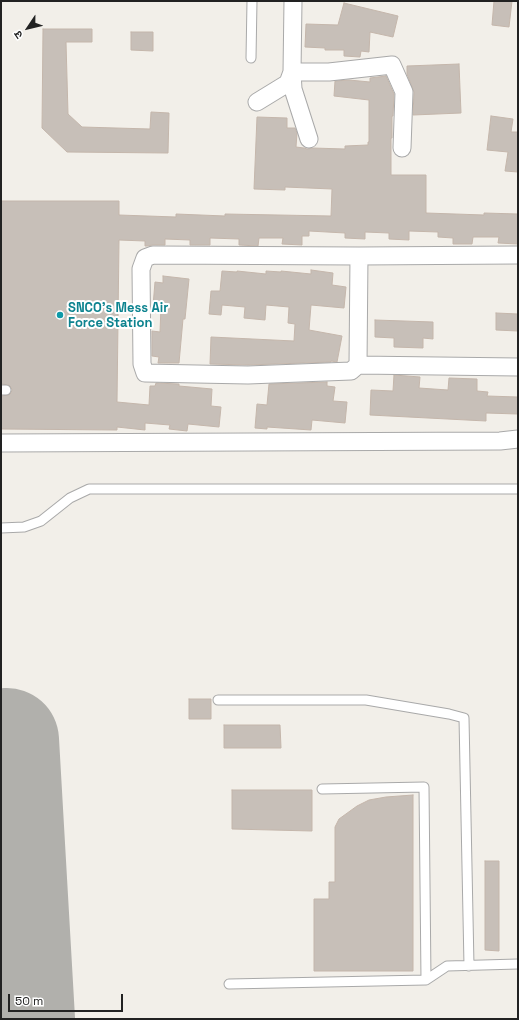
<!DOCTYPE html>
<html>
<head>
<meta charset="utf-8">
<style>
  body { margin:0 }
  #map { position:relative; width:519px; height:1020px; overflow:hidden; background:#f2efe9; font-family:"Space Grotesk","Noto Sans Devanagari",sans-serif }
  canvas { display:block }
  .frame { position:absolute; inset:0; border:2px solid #222; pointer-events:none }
  .north { position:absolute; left:8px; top:8px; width:40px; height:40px; -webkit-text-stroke:3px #fff; paint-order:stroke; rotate:235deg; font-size:11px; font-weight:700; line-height:16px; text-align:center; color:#222 }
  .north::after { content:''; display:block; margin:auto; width:14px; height:18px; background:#222; clip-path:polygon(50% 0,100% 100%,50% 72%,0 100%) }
  .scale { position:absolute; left:8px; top:994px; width:115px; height:18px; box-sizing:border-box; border:2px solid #222; border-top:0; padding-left:5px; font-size:12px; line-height:14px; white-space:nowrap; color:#222; -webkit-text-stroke:3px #fff; paint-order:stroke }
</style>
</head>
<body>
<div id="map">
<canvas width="519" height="1020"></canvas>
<div class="frame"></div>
<div class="north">उ</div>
<div class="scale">50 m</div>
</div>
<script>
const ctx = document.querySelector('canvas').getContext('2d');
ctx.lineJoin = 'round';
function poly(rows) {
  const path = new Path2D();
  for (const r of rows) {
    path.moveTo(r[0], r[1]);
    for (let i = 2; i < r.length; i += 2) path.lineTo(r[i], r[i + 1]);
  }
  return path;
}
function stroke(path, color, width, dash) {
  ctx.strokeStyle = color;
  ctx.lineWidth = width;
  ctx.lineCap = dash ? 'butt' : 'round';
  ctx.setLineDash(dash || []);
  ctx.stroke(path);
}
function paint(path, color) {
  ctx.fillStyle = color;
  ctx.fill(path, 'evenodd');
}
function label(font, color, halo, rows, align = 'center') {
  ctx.font = font + ' "Space Grotesk",sans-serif';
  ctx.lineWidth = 4;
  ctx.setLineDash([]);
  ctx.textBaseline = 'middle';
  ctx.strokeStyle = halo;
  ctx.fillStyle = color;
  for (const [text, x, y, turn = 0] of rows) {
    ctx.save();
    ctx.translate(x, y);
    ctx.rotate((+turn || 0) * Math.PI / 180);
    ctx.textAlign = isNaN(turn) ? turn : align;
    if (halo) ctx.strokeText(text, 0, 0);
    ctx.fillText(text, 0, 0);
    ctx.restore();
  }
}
stroke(poly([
  [7,740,23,1019]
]), '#b1b0ac', 104);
const building = poly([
  [494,1,512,1,509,27,492,25,494,1],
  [344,3,398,16,393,37,370,32,369,52,361,51,360,57,344,56,344,50,325,50,325,48,305,47,306,24,338,25,344,3],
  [43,29,92,29,92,42,66,42,68,114,82,127,150,129,151,112,169,113,168,153,67,152,42,128,43,29],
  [131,32,153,32,153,51,131,50,131,32],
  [459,64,461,113,413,115,414,92,407,74,407,66,459,64],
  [386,76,394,94,393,116,392,116,392,138,391,138,391,175,426,175,426,213,484,215,484,213,518,214,518,244,498,243,499,237,473,237,472,244,453,244,453,238,438,237,438,232,409,231,409,240,389,239,389,233,365,232,365,239,345,238,345,233,309,231,309,236,302,236,302,245,282,244,283,238,259,238,258,246,239,245,239,239,210,238,210,245,190,245,190,240,165,239,165,245,153,245,147,246,145,246,145,241,119,240,117,402,149,405,150,386,155,386,156,383,179,384,179,386,212,389,211,406,221,407,219,427,188,424,187,431,169,429,170,425,145,423,145,430,117,427,117,430,1,429,1,396,9,395,11,393,12,390,11,387,9,385,1,384,1,201,119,201,119,215,176,217,176,214,225,216,225,214,331,216,332,189,285,187,285,190,254,189,257,117,287,118,287,128,295,128,297,133,296,147,304,148,307,149,313,148,345,149,345,146,368,145,368,142,369,142,369,100,334,96,335,81,349,80,370,82,370,78,386,76],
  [491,116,513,119,511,132,518,132,518,172,505,171,508,152,487,150,491,116],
  [311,270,333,273,332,285,346,287,344,308,311,305,309,330,342,336,337,362,331,361,331,362,248,365,210,364,211,337,294,341,295,324,288,323,289,307,266,305,265,320,244,318,245,307,222,305,221,315,209,314,211,291,220,291,222,271,237,272,237,271,266,274,266,271,281,272,281,271,311,274,311,270],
  [163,276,189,279,185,319,183,319,179,363,158,363,159,357,152,356,152,331,160,332,161,306,153,306,155,282,163,283,163,276],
  [496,313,518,314,518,331,496,330,496,313],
  [375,320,433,322,433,339,423,338,423,348,394,347,394,338,375,337,375,320],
  [394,375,420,377,419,388,448,390,449,378,477,379,477,391,488,392,487,396,518,397,518,414,486,413,486,421,370,415,371,390,393,391,394,375],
  [327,382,327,386,335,387,333,401,347,402,345,423,312,420,311,430,267,427,267,429,255,428,257,404,267,405,269,384,327,382],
  [189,699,211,699,211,719,189,719,189,699],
  [224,725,280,725,281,748,224,748,224,725],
  [232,790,312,790,312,831,232,829,232,790],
  [413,795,413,971,314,971,314,899,329,899,329,882,335,882,335,827,339,819,357,806,369,800,386,797,413,795],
  [485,861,499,861,499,951,485,950,485,861]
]);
paint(building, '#c7bfb8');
stroke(building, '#c4b6ab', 1);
const service = poly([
  [251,58,252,1],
  [1,390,6,390],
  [1,528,24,527,41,521,70,498,89,489,518,489],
  [218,700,366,700,449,714,464,718,469,966],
  [322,789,424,787,426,980],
  [229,984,426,980,447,966,518,964]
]);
const minor = poly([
  [293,1,292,72,329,72,392,65,404,92,402,148],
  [292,72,293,89,309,139],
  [257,102,288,83,292,72],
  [518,255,359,256,358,365,518,367],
  [358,365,351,371,248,375,145,373,142,364,141,269,145,258,153,255,359,256],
  [1,443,500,441,518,439]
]);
stroke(service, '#a9a9a9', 11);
stroke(minor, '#a9a9a9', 19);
stroke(service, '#fff', 9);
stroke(minor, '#fff', 17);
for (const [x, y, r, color] of [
  [60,315,4,"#0f9aa8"]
]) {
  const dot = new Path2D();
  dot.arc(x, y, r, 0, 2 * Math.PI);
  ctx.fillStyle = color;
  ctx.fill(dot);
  stroke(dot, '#fff', 1.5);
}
label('bold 13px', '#0d838f', '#fff', [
  ["SNCO's Mess Air",68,308],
  ["Force Station",68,323]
], 'left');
</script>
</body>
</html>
